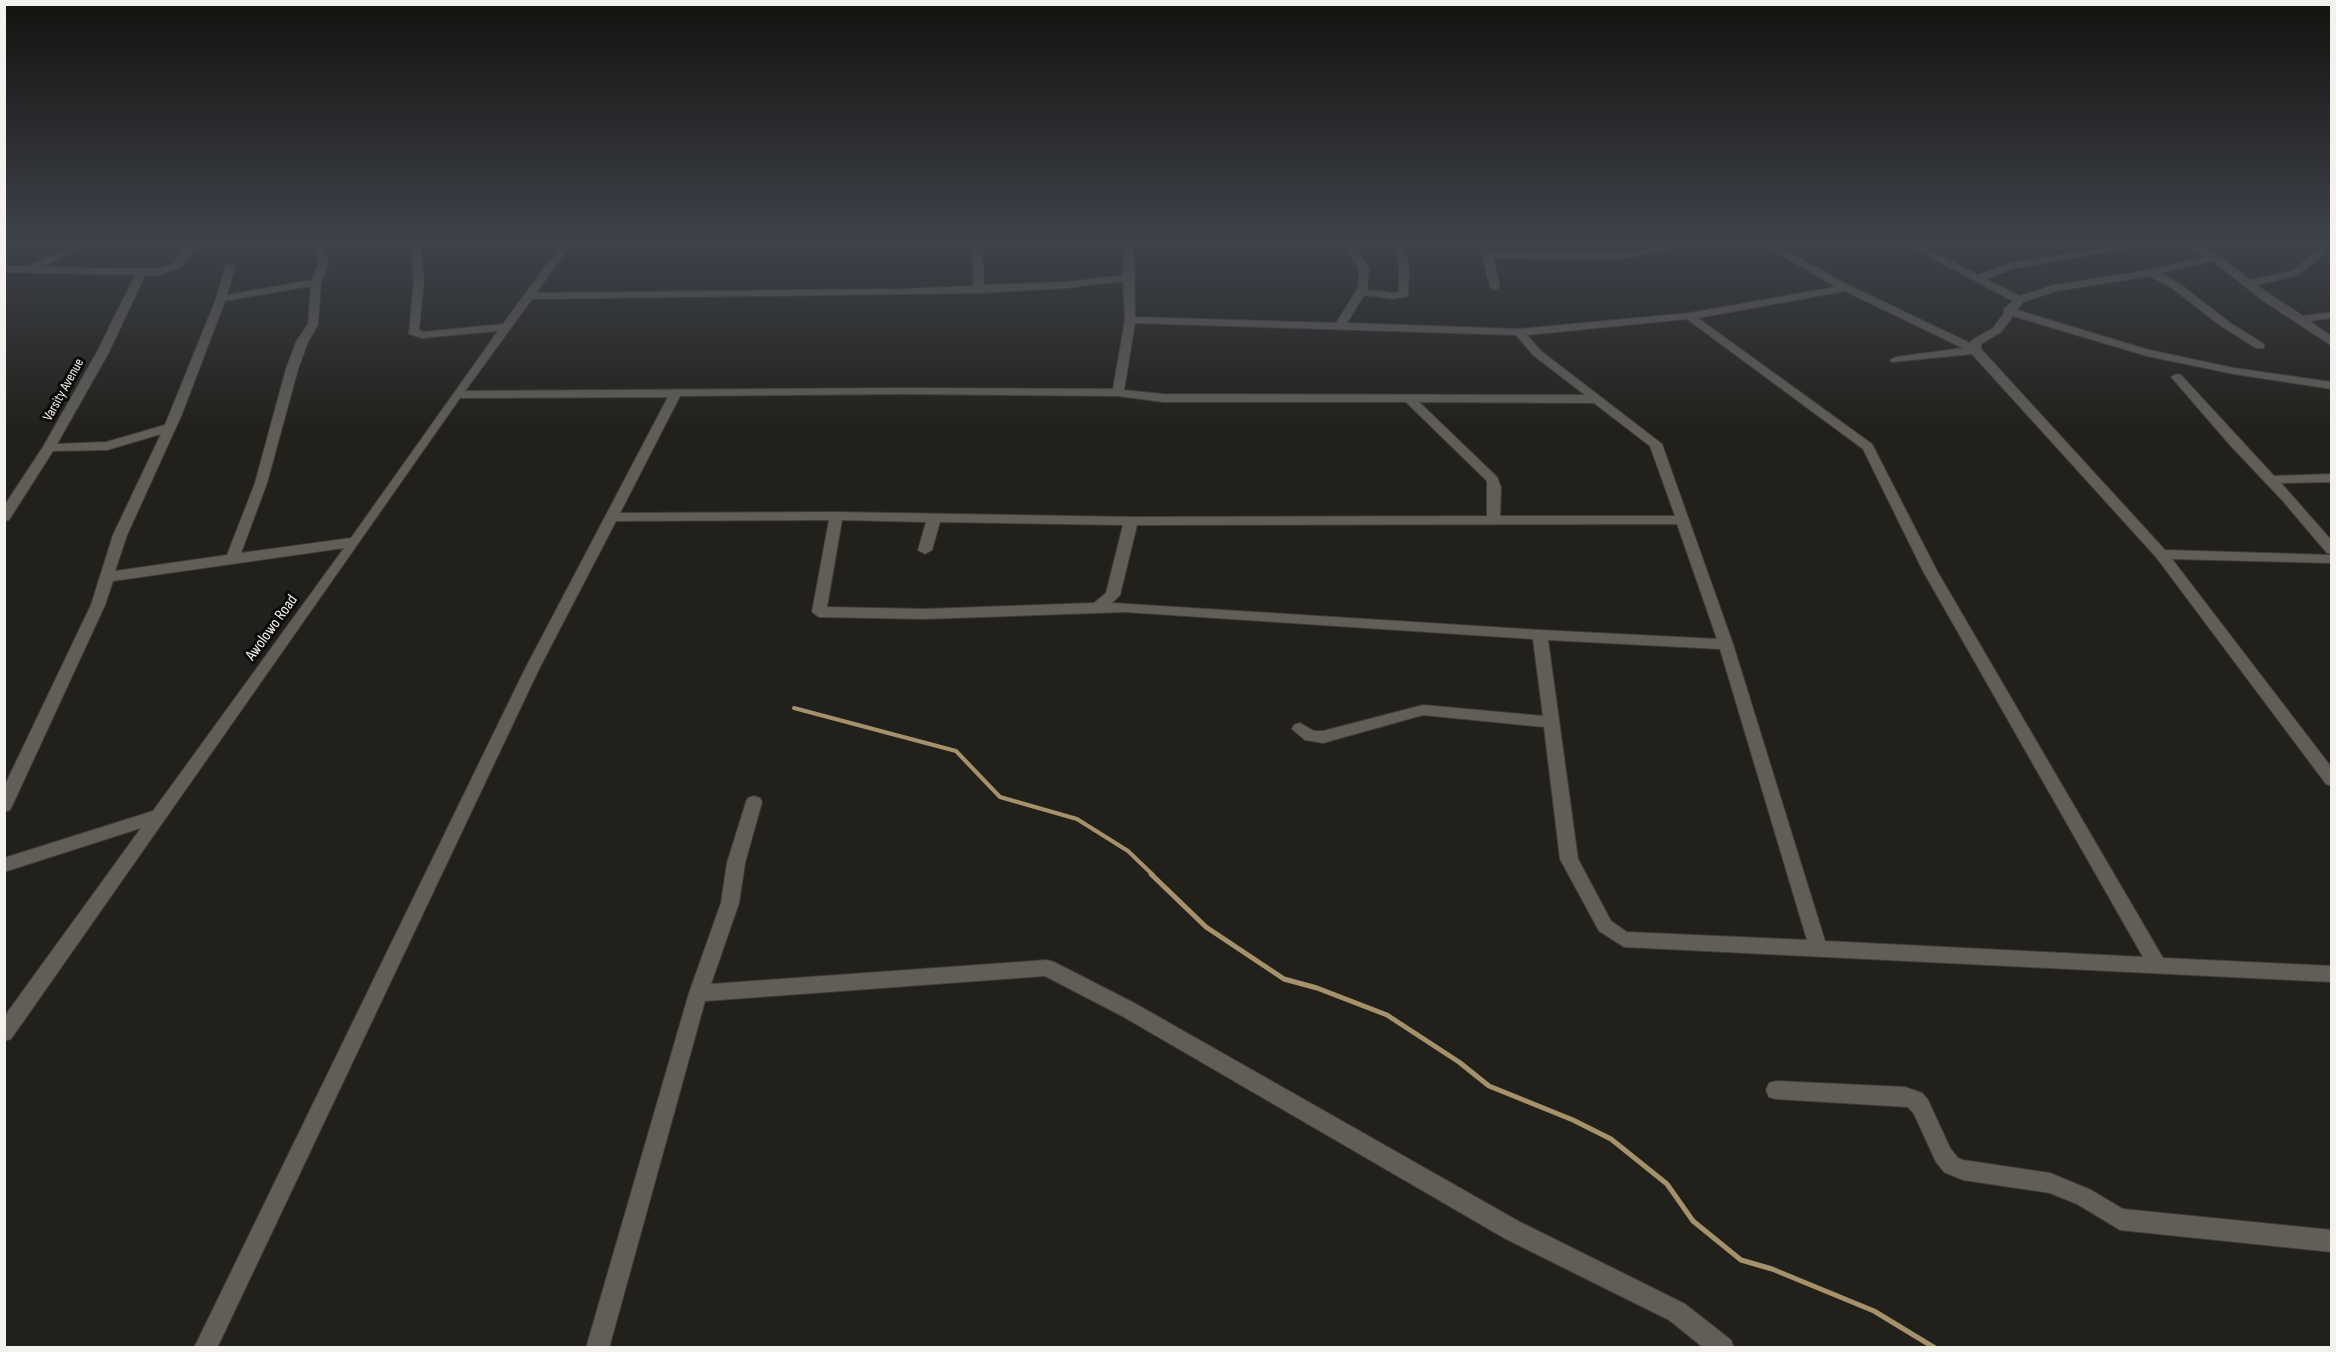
<!DOCTYPE html>
<html>
<head>
<meta charset="utf-8">
<style>
  body { margin:0 }
  #map { position:relative; width:2336px; height:1352px; overflow:hidden; background:#22201b; font-family:"Sofia Sans Condensed",sans-serif }
  canvas { display:block }
  .frame { position:absolute; inset:0; border:6px solid #f4f2ee; pointer-events:none }
</style>
</head>
<body>
<div id="map">
<canvas width="2336" height="1352"></canvas>
<div class="frame"></div>
</div>
<script>
const ctx = document.querySelector('canvas').getContext('2d');
ctx.lineJoin = 'round';
function poly(rows) {
  const path = new Path2D();
  for (const r of rows) {
    path.moveTo(r[0], r[1]);
    for (let i = 2; i < r.length; i += 2) path.lineTo(r[i], r[i + 1]);
  }
  return path;
}
function stroke(path, color, width, dash) {
  ctx.strokeStyle = color;
  ctx.lineWidth = width;
  ctx.lineCap = dash ? 'butt' : 'round';
  ctx.setLineDash(dash || []);
  ctx.stroke(path);
}
function paint(path, color) {
  ctx.fillStyle = color;
  ctx.fill(path, 'evenodd');
}
function label(font, color, halo, rows, align = 'center') {
  ctx.font = font + ' "Sofia Sans Condensed",sans-serif';
  ctx.lineWidth = 6;
  ctx.setLineDash([]);
  ctx.textBaseline = 'middle';
  ctx.strokeStyle = halo;
  ctx.fillStyle = color;
  for (const [text, x, y, turn = 0] of rows) {
    ctx.save();
    ctx.translate(x, y);
    ctx.rotate((+turn || 0) * Math.PI / 180);
    ctx.textAlign = isNaN(turn) ? turn : align;
    if (halo) ctx.strokeText(text, 0, 0);
    ctx.fillText(text, 0, 0);
    ctx.restore();
  }
}
stroke(poly([
  [794,708,956,751,1000,797,1077,819,1128,851,1153,875]
]), '#a5926b', 4);
stroke(poly([
  [1151,874,1206,927,1284,979,1317,988,1387,1015,1459,1062,1489,1086,1573,1120,1611,1139,1667,1184,1693,1221,1741,1260,1772,1269,1874,1311,1935,1348]
]), '#a5926b', 5);
const minor = poly([
  [77,243,91,243,42,267,159,269,174,263,188,243,198,243,182,267,160,275,145,275,109,352,57,444,106,442,165,425,216,299,226,264,235,266,227,295,312,280,318,266,317,257,310,247,312,245,318,245,327,257,328,266,321,282,318,324,308,342,298,369,267,483,241,553,351,538,498,331,422,338,409,334,414,280,410,243,420,243,424,280,419,330,423,332,503,324,562,243,572,243,536,293,902,289,974,286,972,243,982,243,984,285,1066,282,1123,275,1124,243,1134,243,1135,317,1336,323,1358,288,1359,269,1343,243,1353,243,1369,269,1367,290,1393,293,1399,292,1399,267,1394,243,1404,243,1409,267,1408,296,1393,299,1364,295,1347,323,1519,329,1689,313,1836,287,1760,243,1773,243,1850,286,1970,343,1972,340,1993,328,2004,313,2004,309,2013,301,1904,243,1917,243,1978,275,2010,263,2131,243,2156,243,2012,269,1986,279,2020,296,2054,285,2138,272,2206,257,2184,243,2197,243,2219,256,2250,280,2292,271,2324,243,2332,243,2332,247,2299,275,2256,285,2303,316,2332,312,2332,318,2310,321,2332,337,2332,346,2262,300,2213,261,2160,273,2180,284,2229,322,2264,344,2264,348,2256,348,2221,326,2172,288,2149,276,2056,291,2023,302,2017,310,2149,350,2234,368,2332,382,2332,389,2234,374,2147,356,2013,316,2001,332,1981,344,1981,349,2165,550,2332,555,2332,563,2172,559,2332,768,2332,786,2326,784,2156,557,1972,354,1892,362,1890,360,1896,357,1963,348,1845,291,1698,318,1872,444,1937,571,2163,958,2332,966,2332,982,1624,947,1599,931,1560,859,1544,727,1423,715,1323,743,1305,740,1292,729,1294,725,1300,723,1314,731,1323,731,1423,705,1543,716,1533,639,1125,612,925,619,819,617,812,612,829,520,616,521,539,669,217,1348,194,1348,525,669,668,397,460,398,11,1039,4,1041,4,1017,141,828,4,872,4,858,153,811,344,548,113,581,105,605,12,806,10,810,4,812,4,787,91,605,113,535,161,434,107,450,53,451,9,520,4,521,4,506,43,447,97,352,135,275,4,272,4,266,28,266,77,243],
  [1123,281,1125,320,1113,389,903,388,465,391,532,299,979,293,1066,288,1123,281],
  [311,286,308,324,296,342,286,369,255,483,227,555,115,571,127,535,182,414,225,301,311,286],
  [1687,319,1863,449,1923,571,2143,957,1825,941,1733,644,1662,444,1541,351,1527,335,1687,319],
  [1135,323,1516,335,1533,355,1585,395,1163,394,1124,390,1135,323],
  [903,394,1118,396,1163,402,1406,402,1487,481,1487,516,1131,517,836,512,620,513,680,396,903,394],
  [1419,402,1594,403,1650,446,1675,516,1500,516,1501,487,1497,477,1419,402],
  [842,520,926,522,918,550,925,554,932,550,940,522,1123,525,1106,593,1094,603,925,609,827,607,842,520],
  [1677,524,1717,639,1540,630,1112,603,1120,595,1137,525,1677,524],
  [1548,640,1720,649,1807,940,1627,932,1611,921,1578,859,1548,640],
  [1479,243,1489,243,1491,252,1621,253,1676,243,1700,243,1621,259,1493,258,1500,287,1495,290,1490,287,1479,243],
  [2177,374,2181,375,2274,476,2332,474,2332,482,2281,483,2332,541,2332,554,2327,553,2282,500,2230,445,2173,379,2171,377,2177,374],
  [754,796,760,798,762,802,745,863,739,903,711,984,1047,960,1054,962,1136,1004,1520,1222,1685,1304,1731,1340,1734,1348,1704,1348,1669,1320,1504,1238,1122,1016,1045,976,705,1001,609,1348,586,1348,689,993,721,903,727,863,746,802,748,798,754,796],
  [1776,1081,1905,1087,1922,1093,1928,1100,1950,1148,1958,1158,1963,1160,2050,1173,2091,1190,2123,1209,2332,1230,2332,1252,2120,1230,2077,1204,2050,1193,1963,1180,1944,1172,1936,1162,1914,1114,1908,1107,1776,1099,1769,1097,1766,1090,1769,1083,1776,1081]
]);
stroke(minor, '#3f3d39', 2);
paint(minor, '#615e58');
const sky = ctx.createLinearGradient(0, 0, 0, 433);
sky.addColorStop(0, '#13120f');
sky.addColorStop(0.56, '#3e424a');
sky.addColorStop(1, '#3e424a00');
ctx.fillStyle = sky;
ctx.fillRect(0, 0, 2336, 433);
label('14px', '#f4f2ee', '#0b0a08', [
  ["Varsity Avenue",64,390,-61]
]);
label('16px', '#f4f2ee', '#0b0a08', [
  ["Awolowo Road",272,628,-54]
]);
</script>
</body>
</html>
